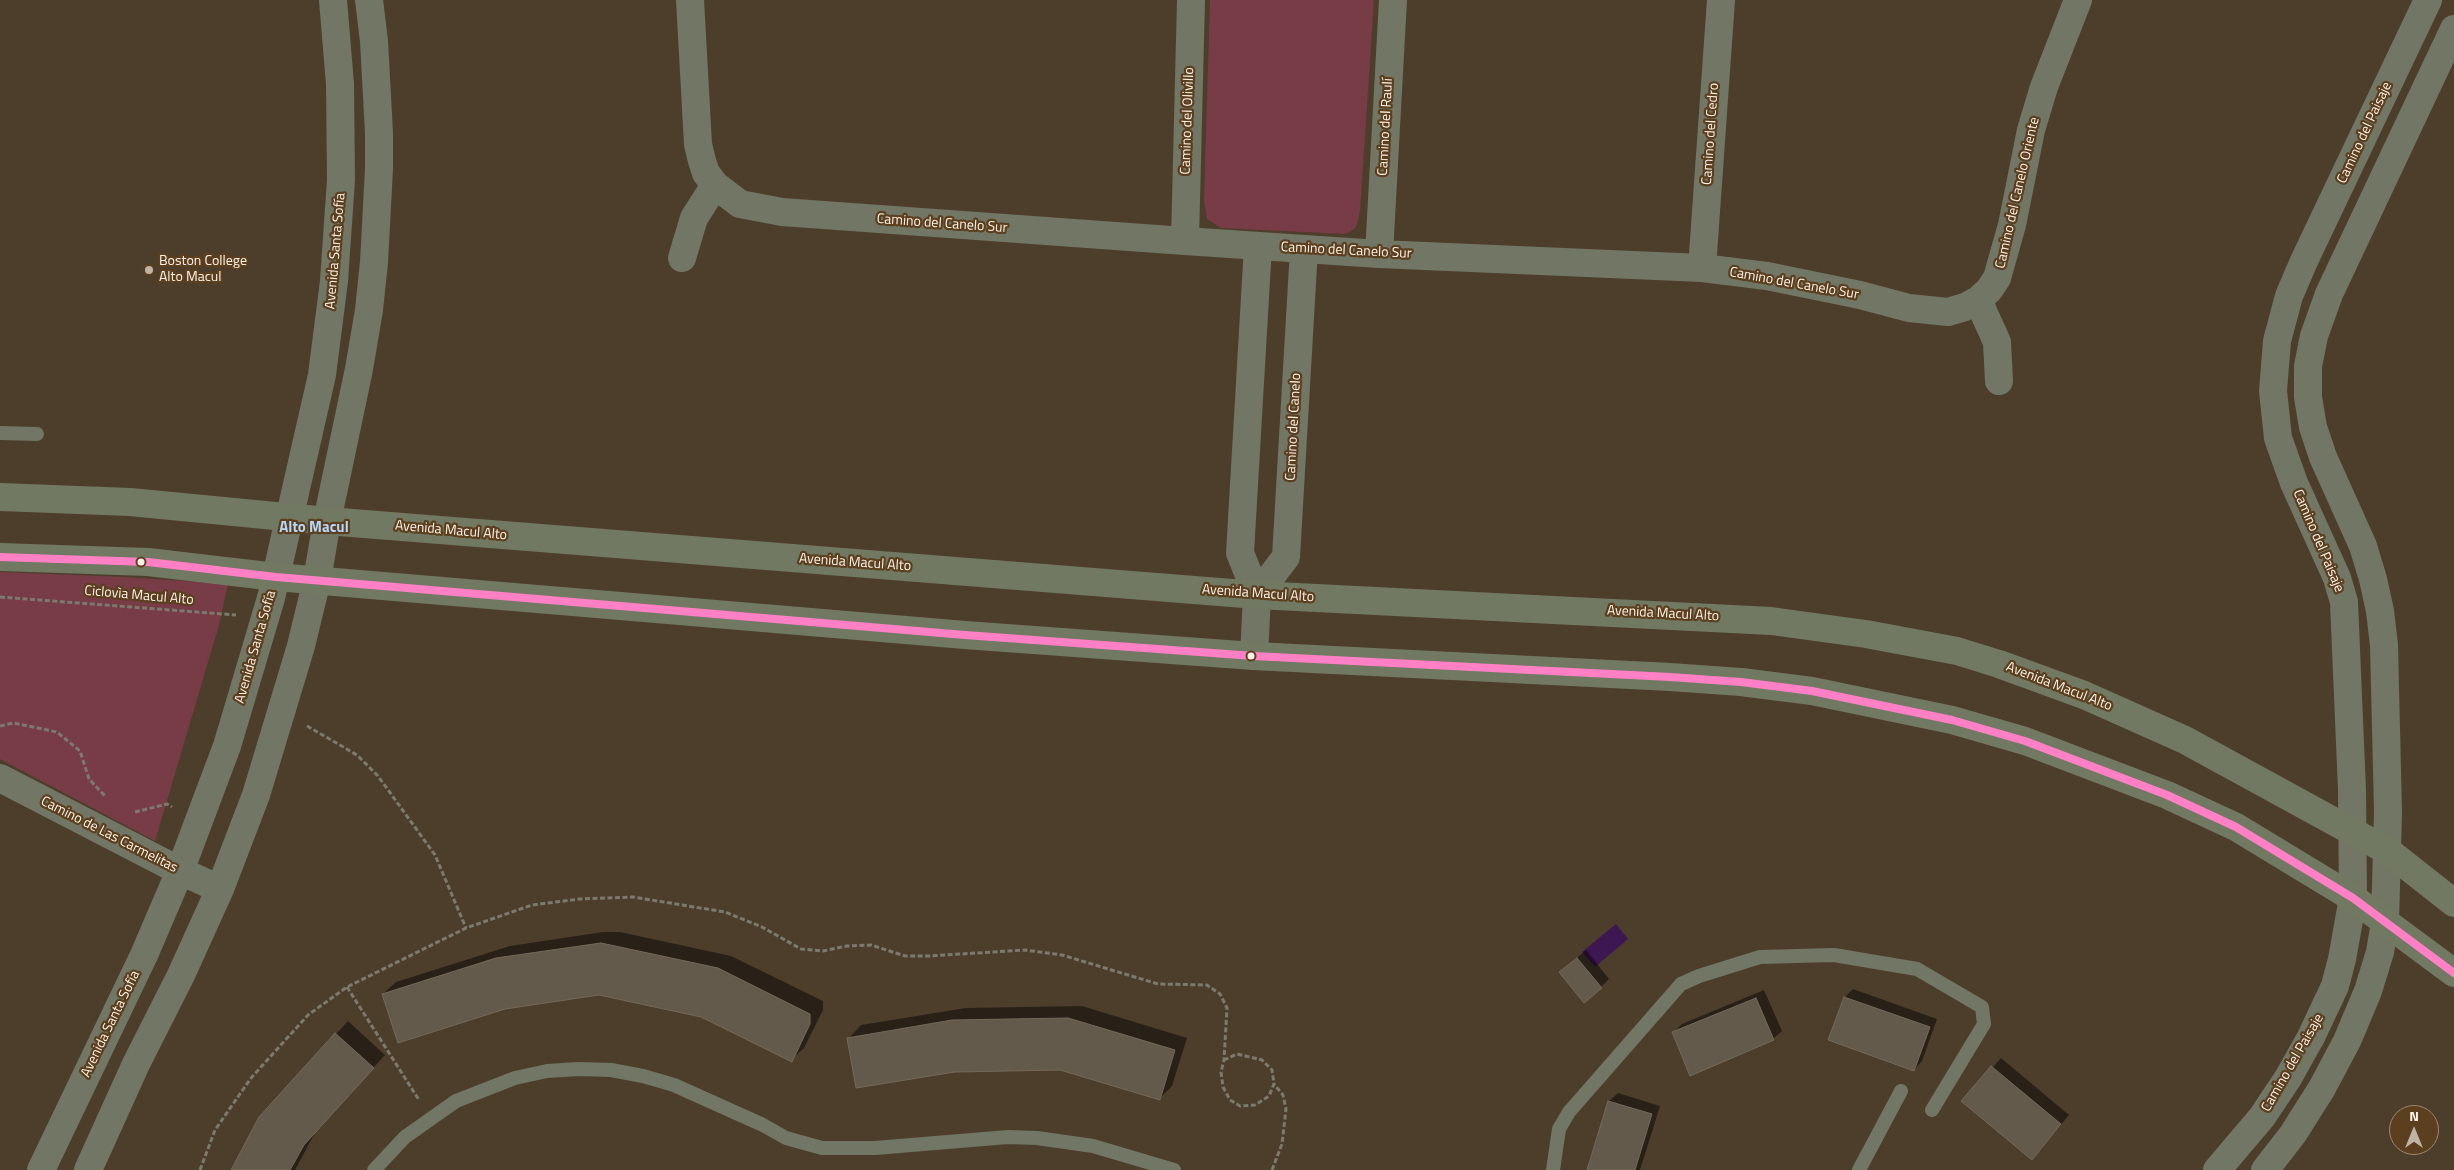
<!DOCTYPE html>
<html>
<head>
<meta charset="utf-8">
<style>
  body { margin:0 }
  #map { position:relative; width:2454px; height:1170px; overflow:hidden; background:#4d3e2c; font-family:"Titillium Web",sans-serif }
  canvas { display:block }
  .north { position:absolute; left:2389px; top:1105px; width:50px; height:50px; box-sizing:border-box; background:#5b3f1e; border:1px solid #9c876e; border-radius:50%; rotate:0deg; font-size:14px; font-weight:700; line-height:20px; text-align:center; color:#fdf2e7 }
  .north::after { content:''; display:block; margin:auto; width:18px; height:22px; background:#bfb3a6; clip-path:polygon(50% 0,100% 100%,50% 72%,0 100%) }
</style>
</head>
<body>
<div id="map">
<canvas width="2454" height="1170"></canvas>
<div class="north">N</div>
</div>
<script>
const ctx = document.querySelector('canvas').getContext('2d');
ctx.lineJoin = 'round';
function paint(path, color) {
  ctx.fillStyle = color;
  ctx.fill(path, 'evenodd');
}
function poly(rows) {
  const path = new Path2D();
  for (const r of rows) {
    path.moveTo(r[0], r[1]);
    for (let i = 2; i < r.length; i += 2) path.lineTo(r[i], r[i + 1]);
  }
  return path;
}
function stroke(path, color, width, dash) {
  ctx.strokeStyle = color;
  ctx.lineWidth = width;
  ctx.lineCap = dash ? 'butt' : 'round';
  ctx.setLineDash(dash || []);
  ctx.stroke(path);
}
function label(font, color, halo, rows, align = 'center') {
  ctx.font = font + ' "Titillium Web",sans-serif';
  ctx.lineWidth = 4.5;
  ctx.setLineDash([]);
  ctx.textBaseline = 'middle';
  ctx.strokeStyle = halo;
  ctx.fillStyle = color;
  for (const [text, x, y, turn = 0] of rows) {
    ctx.save();
    ctx.translate(x, y);
    ctx.rotate((+turn || 0) * Math.PI / 180);
    ctx.textAlign = isNaN(turn) ? turn : align;
    if (halo) ctx.strokeText(text, 0, 0);
    ctx.fillText(text, 0, 0);
    ctx.restore();
  }
}
paint(poly([
  [1210,0,1374,0,1360,211,1356,227,1350,232,1344,234,1221,228,1207,219,1204,200],
  [0,572,124,577,228,584,219,625,155,841,0,759]
]), '#773c46');
paint(poly([
  [1616,924,1628,939,1595,967,1582,952]
]), '#3d1752');
paint(poly([
  [603,932,620,932,731,956,823,1001,823,1010,804,1048,791,1060,701,1016,599,994,383,994,396,982,510,946],
  [1586,950,1609,979,1601,987,1560,973],
  [1853,989,1937,1019,1922,1061,1914,1070,1830,1039,1845,997],
  [1764,990,1782,1031,1773,1039,1673,1033,1682,1024],
  [1082,1006,1187,1038,1172,1086,1160,1098,1060,1069,849,1038,861,1025,966,1008],
  [348,1021,385,1055,316,1131,295,1170,233,1170,336,1034],
  [2001,1058,2069,1115,2040,1150,1963,1101],
  [1618,1093,1660,1106,1640,1170,1588,1170,1609,1101]
]), '#0007');
const building = poly([
  [601,943,718,968,810,1014,810,1024,792,1062,701,1017,599,995,505,1009,398,1043,382,994,496,958,601,943],
  [1577,958,1602,988,1584,1003,1559,972,1577,958],
  [1844,997,1930,1027,1914,1071,1828,1040,1844,997],
  [1756,998,1774,1040,1690,1076,1672,1032,1756,998],
  [1068,1018,1175,1050,1160,1100,1060,1070,955,1072,856,1088,847,1038,952,1020,1068,1018],
  [335,1033,374,1068,304,1145,290,1170,231,1170,259,1117,335,1033],
  [1991,1066,2061,1124,2032,1160,1961,1101,1991,1066],
  [1608,1101,1652,1114,1635,1170,1587,1170,1608,1101]
]);
paint(building, '#645a4b');
stroke(building, '#746959', 1);
stroke(poly([
  [0,597,236,615],
  [0,726,13,723,57,732,80,751,89,779,106,797],
  [307,726,357,755,378,776,435,855,466,928],
  [135,812,167,804,172,807],
  [347,987,419,1100],
  [200,1170,215,1130,251,1078,308,1015,347,987,466,928,532,905,580,899,633,897,725,912,762,927,801,949,823,951,847,946,871,945,905,956,929,956,1025,950,1062,955,1158,984,1207,985,1220,994,1227,1008,1224,1060,1221,1072,1223,1087,1230,1100,1240,1106,1255,1105,1269,1096,1274,1084,1272,1070,1262,1060,1237,1054,1224,1060],
  [1272,1170,1282,1144,1286,1109,1283,1095,1274,1084]
]), '#7b7a6d', 3, [5, 2.5]);
stroke(poly([
  [0,433,37,434],
  [374,1170,405,1137,456,1101,515,1078,547,1071,579,1069,611,1070,643,1076,674,1085,763,1125,786,1138,822,1148,875,1148,1008,1137,1037,1138,1093,1146,1174,1170],
  [1553,1170,1559,1129,1569,1112,1681,984,1699,976,1760,957,1834,955,1917,969,1982,1007,1984,1024,1932,1110],
  [1859,1170,1901,1091]
]), '#727664', 14);
stroke(poly([
  [690,0,698,144,702,161,706,173,715,185,740,204,782,212,1185,241,1379,254,1702,268,1767,276,1860,295,1909,308,1948,312,1965,307,1978,300,1989,290,1997,278,2012,225,2031,130,2044,87,2078,0],
  [1185,241,1191,0],
  [1379,254,1393,0],
  [682,258,694,218,715,185],
  [1702,268,1721,0],
  [1978,300,1997,342,1999,381],
  [1257,595,1286,557,1304,249],
  [1254,656,1257,595,1240,553,1258,246],
  [0,778,180,871,220,889],
  [41,1170,144,955,180,871,227,746,271,598,322,375,334,281,341,180,340,84,333,0],
  [88,1170,136,1064,181,975,220,889,256,795,301,646,317,580,327,521,359,369,369,310,374,262,379,169,379,133,374,41,369,0],
  [2217,1170,2262,1117,2288,1078,2311,1037,2335,986,2342,959,2353,898,2352,790,2344,602,2337,578,2294,483,2278,438,2273,391,2277,341,2289,296,2304,261,2428,0],
  [2265,1170,2293,1134,2322,1088,2347,1041,2368,991,2380,952,2385,922,2388,812,2384,645,2380,611,2373,579,2363,546,2323,457,2313,427,2308,397,2308,366,2314,336,2329,294,2454,29]
]), '#727664', 28);
stroke(poly([
  [0,497,130,502,327,521,1257,595,1771,621,1866,634,1957,651,1999,664,2084,695,2185,740,2388,851,2454,903],
  [0,557,148,562,276,577,965,635,1254,656,1670,677,1741,682,1812,691,1952,720,2025,741,2167,795,2236,827,2353,898,2454,973]
]), '#727962', 28);
stroke(poly([
  [0,557,148,562,276,577,965,635,1254,656,1670,677,1741,682,1812,691,1952,720,2025,741,2167,795,2236,827,2353,898,2454,973]
]), '#ff80c5', 8);
for (const [x, y, r, color] of [
  [149,270,5,"#bfb3a6"],
  [141,562,4.5,"#fdf2e7"],
  [1251,656,4.5,"#fdf2e7"]
]) {
  const dot = new Path2D();
  dot.arc(x, y, r, 0, 2 * Math.PI);
  ctx.fillStyle = color;
  ctx.fill(dot);
  stroke(dot, '#5b3f1e', 2);
}
label('14px', '#fdf2e7', '#5b3f1e', [
  ["Camino del Olivillo",1188,121,-88],
  ["Camino del Raulí",1386,127,-87],
  ["Camino del Paisaje",2365,133,-65],
  ["Camino del Cedro",1711,134,-86],
  ["Camino del Canelo Oriente",2018,193,-77],
  ["Camino del Canelo Sur",942,224,4],
  ["Avenida Santa Sofía",336,251,-85],
  ["Camino del Canelo Sur",1346,251,3],
  ["Camino del Canelo Sur",1794,284,10],
  ["Camino del Canelo",1294,427,-87],
  ["Avenida Macul Alto",451,531,5],
  ["Camino del Paisaje",2318,541,67],
  ["Avenida Macul Alto",855,563,4],
  ["Avenida Macul Alto",1258,594,4],
  ["Ciclovìa Macul Alto",139,596,5],
  ["Avenida Macul Alto",1663,614,3],
  ["Avenida Santa Sofía",256,647,-74],
  ["Avenida Macul Alto",2059,687,21],
  ["Camino de Las Carmelitas",109,835,27],
  ["Avenida Santa Sofía",111,1024,-64],
  ["Camino del Paisaje",2293,1063,-60]
]);
label('14px', '#fdf2e7', '#5b3f1e', [
  ["Boston College",159,262],
  ["Alto Macul",159,278]
], 'left');
label('bold 15px', '#b4d6f8', '#5b3f1e', [
  ["Alto Macul",314,528]
]);
</script>
</body>
</html>
